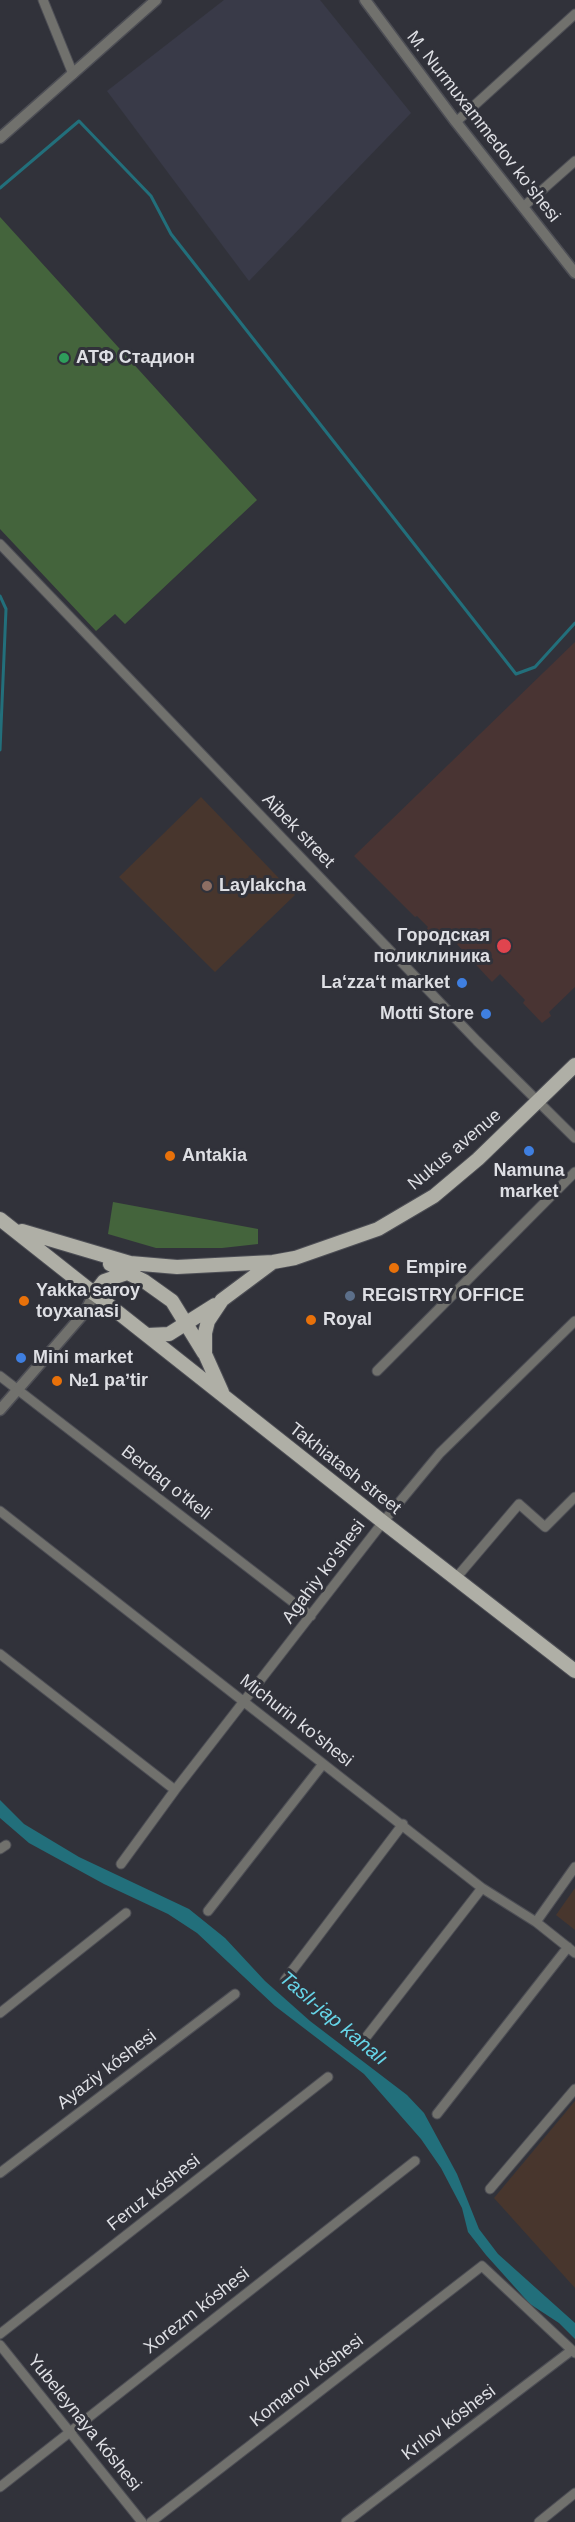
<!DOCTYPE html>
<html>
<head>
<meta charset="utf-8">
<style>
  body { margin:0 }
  canvas { display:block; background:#31323a }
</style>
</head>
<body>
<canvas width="575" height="2522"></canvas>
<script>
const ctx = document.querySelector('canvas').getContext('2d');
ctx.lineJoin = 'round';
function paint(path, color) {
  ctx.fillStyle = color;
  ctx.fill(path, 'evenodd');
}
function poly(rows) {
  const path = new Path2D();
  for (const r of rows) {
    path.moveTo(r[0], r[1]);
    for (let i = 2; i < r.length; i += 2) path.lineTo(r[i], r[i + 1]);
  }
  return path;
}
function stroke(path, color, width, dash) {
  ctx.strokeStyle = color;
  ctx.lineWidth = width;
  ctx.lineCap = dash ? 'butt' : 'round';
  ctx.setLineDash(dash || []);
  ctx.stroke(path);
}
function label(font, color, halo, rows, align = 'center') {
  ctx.font = font + ' Helvetica,sans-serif';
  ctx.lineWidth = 6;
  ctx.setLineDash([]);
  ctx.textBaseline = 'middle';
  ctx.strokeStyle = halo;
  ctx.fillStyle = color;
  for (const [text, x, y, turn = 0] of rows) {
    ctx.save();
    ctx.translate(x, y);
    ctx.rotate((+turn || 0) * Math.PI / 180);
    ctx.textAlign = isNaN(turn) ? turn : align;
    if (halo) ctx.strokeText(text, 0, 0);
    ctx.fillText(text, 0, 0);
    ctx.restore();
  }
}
paint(poly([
  [224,0,320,0,411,113,249,281,107,91]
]), '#393a48');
paint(poly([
  [201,797,295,895,215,972,119,877],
  [575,1888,575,1930,556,1915],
  [575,2101,575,2288,494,2198]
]), '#48362d');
paint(poly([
  [575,642,575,987,549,1012,551,1016,542,1023,523,1003,525,1000,500,974,492,982,454,941,447,946,442,941,438,944,425,931,428,927,417,916,415,917,354,856]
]), '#493433');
paint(poly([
  [0,217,257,500,125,624,115,614,96,631,0,529],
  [113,1202,258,1229,258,1244,222,1248,156,1248,108,1234]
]), '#44643c');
paint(poly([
  [0,1800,24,1824,79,1857,189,1909,225,1938,265,1981,310,2021,407,2095,424,2113,457,2174,479,2229,498,2254,575,2323,575,2339,559,2323,530,2304,486,2255,468,2232,462,2208,441,2168,421,2139,364,2074,275,2006,197,1933,168,1914,104,1884,29,1843,0,1818]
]), '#226f7b');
stroke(poly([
  [0,188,79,121,151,196,171,234,516,674,535,667,575,623],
  [0,596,6,609,0,750]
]), '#226f7b', 3);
const minor = poly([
  [43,0,73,74],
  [456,122,575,14],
  [523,207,575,161],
  [0,544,477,1041,575,1138],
  [377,1371,575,1172],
  [0,1376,311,1616],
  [0,1511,482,1888,536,1922,575,1953],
  [456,1578,519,1504,545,1527,575,1497],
  [0,1654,175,1790],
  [0,1849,6,1845],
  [121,1864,175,1790,383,1522,440,1453,575,1321],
  [208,1911,323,1764],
  [536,1922,575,1867],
  [285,1980,403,1824],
  [0,2013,126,1913],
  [360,2045,482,1888],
  [437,2114,568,1947],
  [0,2173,235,1994],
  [490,2189,575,2089],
  [0,2334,328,2077],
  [0,2345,142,2522],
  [0,2487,415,2161],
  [151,2522,482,2266,575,2353],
  [346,2522,572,2350],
  [539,2522,575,2493]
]);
const tertiary = poly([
  [365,0,456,122,575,273],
  [0,138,156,0],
  [0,1410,85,1312,94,1294]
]);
const primary = poly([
  [0,1219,383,1522,575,1671],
  [22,1231,130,1263,177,1267,273,1262,295,1258,378,1229,434,1196,478,1159,575,1065],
  [110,1264,144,1281,172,1301,204,1353],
  [94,1294,104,1281,130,1272],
  [148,1335,169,1334,215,1305],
  [222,1392,205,1354,205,1333,208,1321,222,1300,273,1262]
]);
stroke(minor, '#4d4e55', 11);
stroke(tertiary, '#4d4e55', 13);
stroke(primary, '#4d4e55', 16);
stroke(minor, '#71716d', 9);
stroke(tertiary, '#71716d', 10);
stroke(primary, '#afafa6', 14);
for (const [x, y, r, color] of [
  [64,358,6,"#2e9e5b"],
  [207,886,6,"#8d6e63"],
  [504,946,8,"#e0444e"],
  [462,983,6,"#3f7fe0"],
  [486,1014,6,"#3f7fe0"],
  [529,1151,6,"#3f7fe0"],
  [170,1156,6,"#e8710a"],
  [394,1268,6,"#e8710a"],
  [350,1296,6,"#5c6f8a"],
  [24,1301,6,"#e8710a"],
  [311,1320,6,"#e8710a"],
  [21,1358,6,"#3f7fe0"],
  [57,1381,6,"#e8710a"]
]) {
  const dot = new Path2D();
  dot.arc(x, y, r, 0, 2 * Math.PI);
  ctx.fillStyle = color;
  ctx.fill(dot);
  stroke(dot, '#31323a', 2);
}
label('18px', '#dedfe4', '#31323a', [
  ["M. Nurmuxammedov ko'shesi",483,127,52],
  ["Aibek street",298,831,46],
  ["Nukus avenue",455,1150,-40],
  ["Takhiatash street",345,1469,38],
  ["Berdaq o'tkeli",166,1483,38],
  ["Agahiy ko'shesi",324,1572,-53],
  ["Michurin ko'shesi",296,1721,38],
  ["Ayaziy kóshesi",107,2070,-37],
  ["Feruz kóshesi",154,2193,-38],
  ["Xorezm kóshesi",197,2311,-38],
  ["Komarov kóshesi",307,2381,-38],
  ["Yubeleynaya kóshesi",84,2423,51],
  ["Krılov kóshesi",449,2423,-37]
]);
label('bold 18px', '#dedfe4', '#31323a', [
  ["АТФ Стадион",76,358],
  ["Laylakcha",219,886],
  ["Городская",490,936,"right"],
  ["поликлиника",490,957,"right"],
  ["Laʻzzaʻt market",450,983,"right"],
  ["Motti Store",474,1014,"right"],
  ["Antakia",182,1156],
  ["Namuna",529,1171,"center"],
  ["market",529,1192,"center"],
  ["Empire",406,1268],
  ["Yakka saroy",36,1291],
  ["toyxanasi",36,1312],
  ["REGISTRY OFFICE",362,1296],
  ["Royal",323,1320],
  ["Mini market",33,1358],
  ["№1 paʼtir",69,1381]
], 'left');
label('italic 20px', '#66d5e8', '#31323a', [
  ["Taslı-jap kanalı",333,2019,40]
]);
</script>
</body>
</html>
